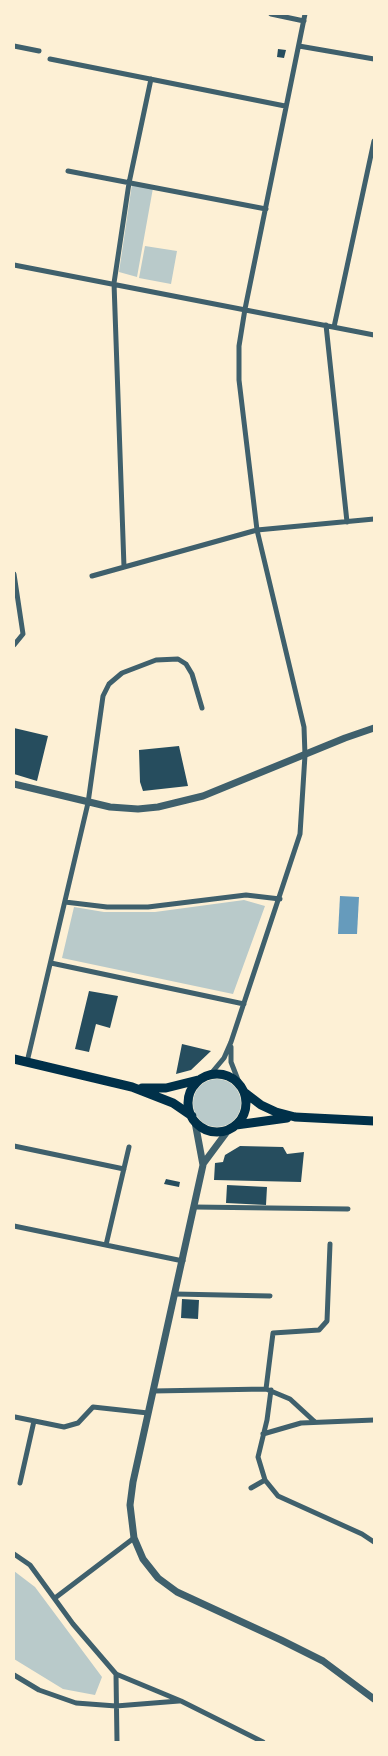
<!DOCTYPE html>
<html>
<head>
<meta charset="utf-8">
<style>
  body { margin:0 }
  #map { position:relative; width:388px; height:1756px; overflow:hidden; background:#fdf0d5; font-family:Poppins,sans-serif }
  canvas { display:block }
  .frame { position:absolute; inset:0; border:15px solid #fdf0d5; pointer-events:none }
</style>
</head>
<body>
<div id="map">
<canvas width="388" height="1756"></canvas>
<div class="frame"></div>
</div>
<script>
const ctx = document.querySelector('canvas').getContext('2d');
ctx.lineJoin = 'round';
function paint(path, color) {
  ctx.fillStyle = color;
  ctx.fill(path, 'evenodd');
}
function poly(rows) {
  const path = new Path2D();
  for (const r of rows) {
    if (r.length === 3) {
      path.moveTo(r[0] + r[2], r[1]);
      path.arc(r[0], r[1], r[2], 0, 2 * Math.PI);
      continue;
    }
    path.moveTo(r[0], r[1]);
    for (let i = 2; i < r.length; i += 2) path.lineTo(r[i], r[i + 1]);
  }
  return path;
}
function stroke(path, color, width, dash) {
  ctx.strokeStyle = color;
  ctx.lineWidth = width;
  ctx.lineCap = dash ? 'butt' : 'round';
  ctx.setLineDash(dash || []);
  ctx.stroke(path);
}
paint(poly([
  [132,184,153,188,137,277,119,272],
  [145,246,177,251,171,284,139,278],
  [244,900,265,906,233,994,62,958,74,907,104,912,155,912],
  [217,1103,24],
  [14,1571,35,1587,102,1677,95,1695,63,1689,14,1659]
]), '#b9caca');
paint(poly([
  [340,896,359,897,357,934,338,934]
]), '#669bbc');
paint(poly([
  [278,49,286,50,284,58,277,57],
  [14,728,48,736,37,781,14,774],
  [179,746,188,786,143,791,140,782,139,750],
  [89,991,118,996,110,1028,96,1024,89,1052,75,1049],
  [182,1044,211,1051,191,1070,176,1074],
  [240,1146,283,1147,287,1154,304,1152,301,1182,214,1180,215,1163,223,1162,225,1155],
  [166,1179,180,1182,179,1187,164,1184],
  [227,1185,267,1187,266,1205,226,1203],
  [182,1299,199,1300,198,1319,181,1318]
]), '#264d5e');
stroke(poly([
  [271,14,304,21],
  [14,46,39,51],
  [299,46,374,59],
  [50,59,285,106],
  [68,171,266,209],
  [14,265,374,335],
  [326,325,347,522],
  [334,327,374,141],
  [124,567,114,283,129,183,151,79],
  [14,574,23,634,14,645],
  [92,576,257,530,374,519],
  [65,902,107,907,148,907,246,895,280,899],
  [51,963,244,1004],
  [231,1047,231,1062,240,1085],
  [27,1062,88,803,103,696,109,684,122,673,156,660,178,659,186,664,192,674,202,708],
  [209,1076,224,1058,231,1042,300,834,305,755,304,727,257,530,239,380,239,346,245,309,305,14],
  [14,1146,124,1169],
  [194,1207,348,1209],
  [14,1226,183,1261],
  [106,1245,129,1147],
  [175,1294,270,1296],
  [266,1389,273,1333,319,1330,327,1321,330,1244],
  [271,1390,267,1420,258,1457,265,1480,278,1496,362,1534,374,1542],
  [153,1391,266,1389,290,1399,315,1422],
  [15,1417,64,1427,78,1423,93,1407,148,1413],
  [263,1434,301,1423,374,1420],
  [20,1483,34,1421],
  [251,1488,265,1480],
  [14,1554,30,1565,73,1624,116,1674,181,1701,263,1742],
  [55,1598,134,1538],
  [116,1674,117,1742],
  [14,1675,39,1690,76,1703,116,1706,179,1701]
]), '#3f606c', 5);
stroke(poly([
  [14,784,110,807,138,809,158,807,203,796,345,738,374,728],
  [195,1122,203,1165,133,1482,130,1505,134,1538,143,1559,158,1578,177,1592,281,1640,323,1661,374,1699],
  [203,1164,229,1129]
]), '#3f606c', 7);
stroke(poly([
  [14,1059,132,1087,173,1103,192,1116],
  [217,1103,29],
  [142,1088,166,1088,198,1080],
  [244,1092,261,1105,276,1112,295,1117,374,1121],
  [236,1125,287,1118]
]), '#003049', 9);
</script>
</body>
</html>
